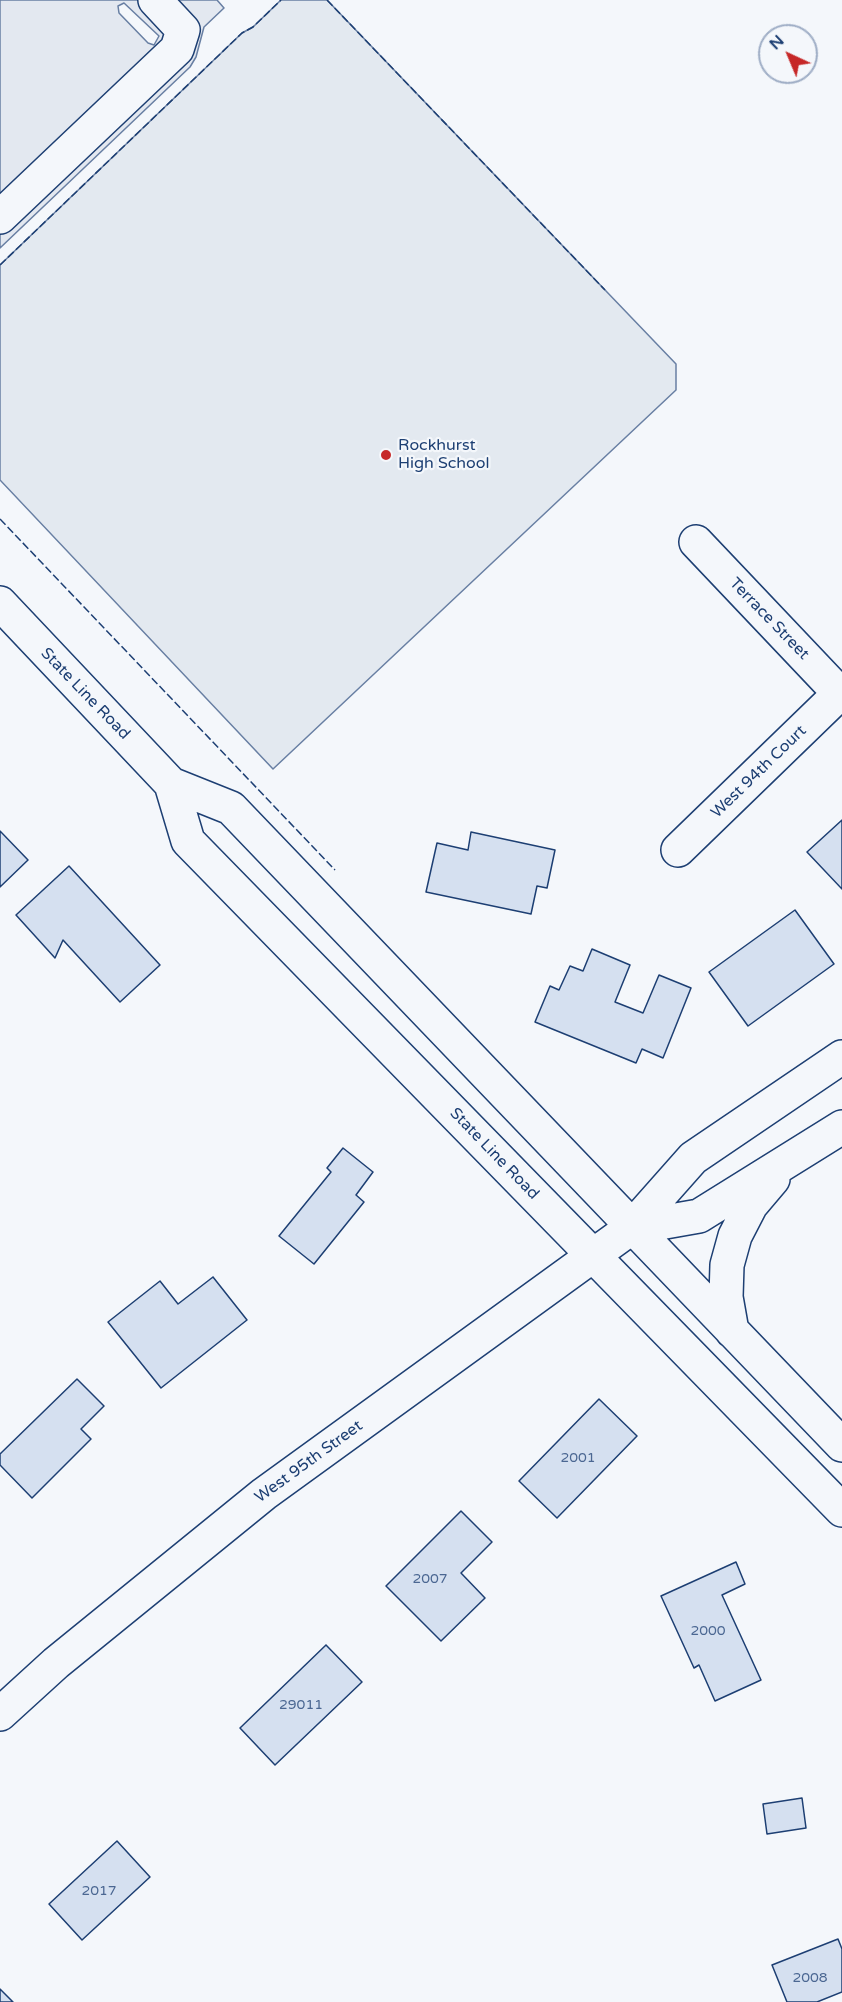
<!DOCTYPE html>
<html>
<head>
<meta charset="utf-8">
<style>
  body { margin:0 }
  #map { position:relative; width:842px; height:2002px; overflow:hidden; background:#f4f7fb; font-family:"Varela Round",sans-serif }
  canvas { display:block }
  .north { position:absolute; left:758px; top:24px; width:60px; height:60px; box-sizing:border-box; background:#f4f7fb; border:2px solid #9eadc5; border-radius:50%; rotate:316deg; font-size:16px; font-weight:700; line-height:24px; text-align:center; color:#1d3f73 }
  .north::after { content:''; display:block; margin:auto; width:21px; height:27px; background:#c62828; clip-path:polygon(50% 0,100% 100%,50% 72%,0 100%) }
</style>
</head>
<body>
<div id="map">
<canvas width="842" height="2002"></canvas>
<div class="north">N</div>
</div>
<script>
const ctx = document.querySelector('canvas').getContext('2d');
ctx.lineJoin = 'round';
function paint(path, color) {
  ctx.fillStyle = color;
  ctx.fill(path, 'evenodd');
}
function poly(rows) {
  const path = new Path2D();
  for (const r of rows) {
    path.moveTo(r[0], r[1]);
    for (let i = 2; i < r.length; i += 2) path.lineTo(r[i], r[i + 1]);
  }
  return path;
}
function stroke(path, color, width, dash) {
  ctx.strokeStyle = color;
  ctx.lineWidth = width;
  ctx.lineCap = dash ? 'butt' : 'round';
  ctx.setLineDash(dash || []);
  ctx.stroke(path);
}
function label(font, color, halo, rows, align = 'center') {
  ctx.font = font + ' "Varela Round",sans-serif';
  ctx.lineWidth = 4.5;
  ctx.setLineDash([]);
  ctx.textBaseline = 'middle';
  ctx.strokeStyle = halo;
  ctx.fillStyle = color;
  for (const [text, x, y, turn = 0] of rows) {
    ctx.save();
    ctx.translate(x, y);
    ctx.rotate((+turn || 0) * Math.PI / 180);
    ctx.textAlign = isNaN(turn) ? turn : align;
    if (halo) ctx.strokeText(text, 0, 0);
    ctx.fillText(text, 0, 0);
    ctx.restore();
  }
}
const green = poly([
  [281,0,327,0,676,364,676,390,273,769,0,480,0,265,242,33,253,27,281,0]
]);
paint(green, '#e3e9f0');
stroke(green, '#687fa3', 1.5);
const parking = poly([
  [0,0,217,0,224,8,204,27,196,57,190,67,0,248,0,0],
  [124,3,159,36,154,45,148,43,119,13,118,6,124,3]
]);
paint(parking, '#e3e8f0');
stroke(parking, '#687fa3', 1.5);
const building = poly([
  [842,820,842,889,807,852,842,820],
  [0,831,28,860,0,887,0,831],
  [471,832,555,850,547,888,537,886,531,914,426,892,437,843,468,850,471,832],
  [69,866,160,965,120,1002,63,940,55,958,16,915,69,866],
  [795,910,834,964,748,1026,709,972,795,910],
  [592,949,630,965,615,1002,643,1013,659,975,691,988,663,1058,642,1049,636,1063,535,1022,550,986,559,990,570,966,583,971,592,949],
  [343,1148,373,1172,356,1195,364,1202,314,1264,279,1236,331,1172,327,1168,343,1148],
  [213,1277,247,1320,161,1388,108,1322,160,1281,178,1304,213,1277],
  [77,1379,104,1406,81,1429,91,1439,32,1498,0,1465,0,1454,77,1379],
  [599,1399,637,1436,557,1518,519,1481,599,1399],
  [461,1511,492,1542,461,1573,485,1598,441,1641,386,1586,461,1511],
  [736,1562,745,1584,722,1595,761,1680,715,1701,699,1665,694,1668,661,1596,736,1562],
  [326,1645,362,1682,275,1765,240,1728,326,1645],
  [802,1798,806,1828,767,1834,763,1804,802,1798],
  [117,1841,150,1877,82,1940,49,1904,117,1841],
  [838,1939,842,1949,842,1992,817,2002,787,2002,772,1965,838,1939],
  [0,1989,13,2002,0,2002,0,1989]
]);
paint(building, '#d5e0f0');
stroke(building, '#1d3f73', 1.5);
const minor = poly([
  [0,217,177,49,183,30,155,0],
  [696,542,842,696],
  [678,850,840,693]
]);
const major = poly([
  [0,603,171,784,231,808,842,1445],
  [171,784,188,841,842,1510],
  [631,1228,699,1216,842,1127],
  [732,1331,726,1297,727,1265,735,1236,751,1205,773,1179],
  [0,1714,56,1663,264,1494,631,1228,693,1158,842,1057]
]);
stroke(minor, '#1d3f73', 36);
stroke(major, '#1d3f73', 36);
stroke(minor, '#f4f7fb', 33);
stroke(major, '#f4f7fb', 33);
stroke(poly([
  [327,0,605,290],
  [0,265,242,33,253,27,281,0],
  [0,519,335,870]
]), '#1d3f73', 1.5, [8, 3]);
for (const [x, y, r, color] of [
  [386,455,6,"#c62828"]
]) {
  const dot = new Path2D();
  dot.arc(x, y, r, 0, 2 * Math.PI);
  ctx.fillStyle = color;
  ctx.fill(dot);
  stroke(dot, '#f4f7fb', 2);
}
label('14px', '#4b6792', null, [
  ["2001",578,1458],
  ["2007",430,1579],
  ["2000",708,1631],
  ["29011",301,1705],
  ["2017",99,1891],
  ["2008",810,1978]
]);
label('16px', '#1d3f73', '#f4f7fb', [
  ["Rockhurst",398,446],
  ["High School",398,464]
], 'left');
label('16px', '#1d3f73', '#f4f7fb', [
  ["Terrace Street",769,619,46],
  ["State Line Road",85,694,46],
  ["West 94th Court",759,772,-44],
  ["State Line Road",494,1154,46],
  ["West 95th Street",309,1462,-36]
]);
</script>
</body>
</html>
